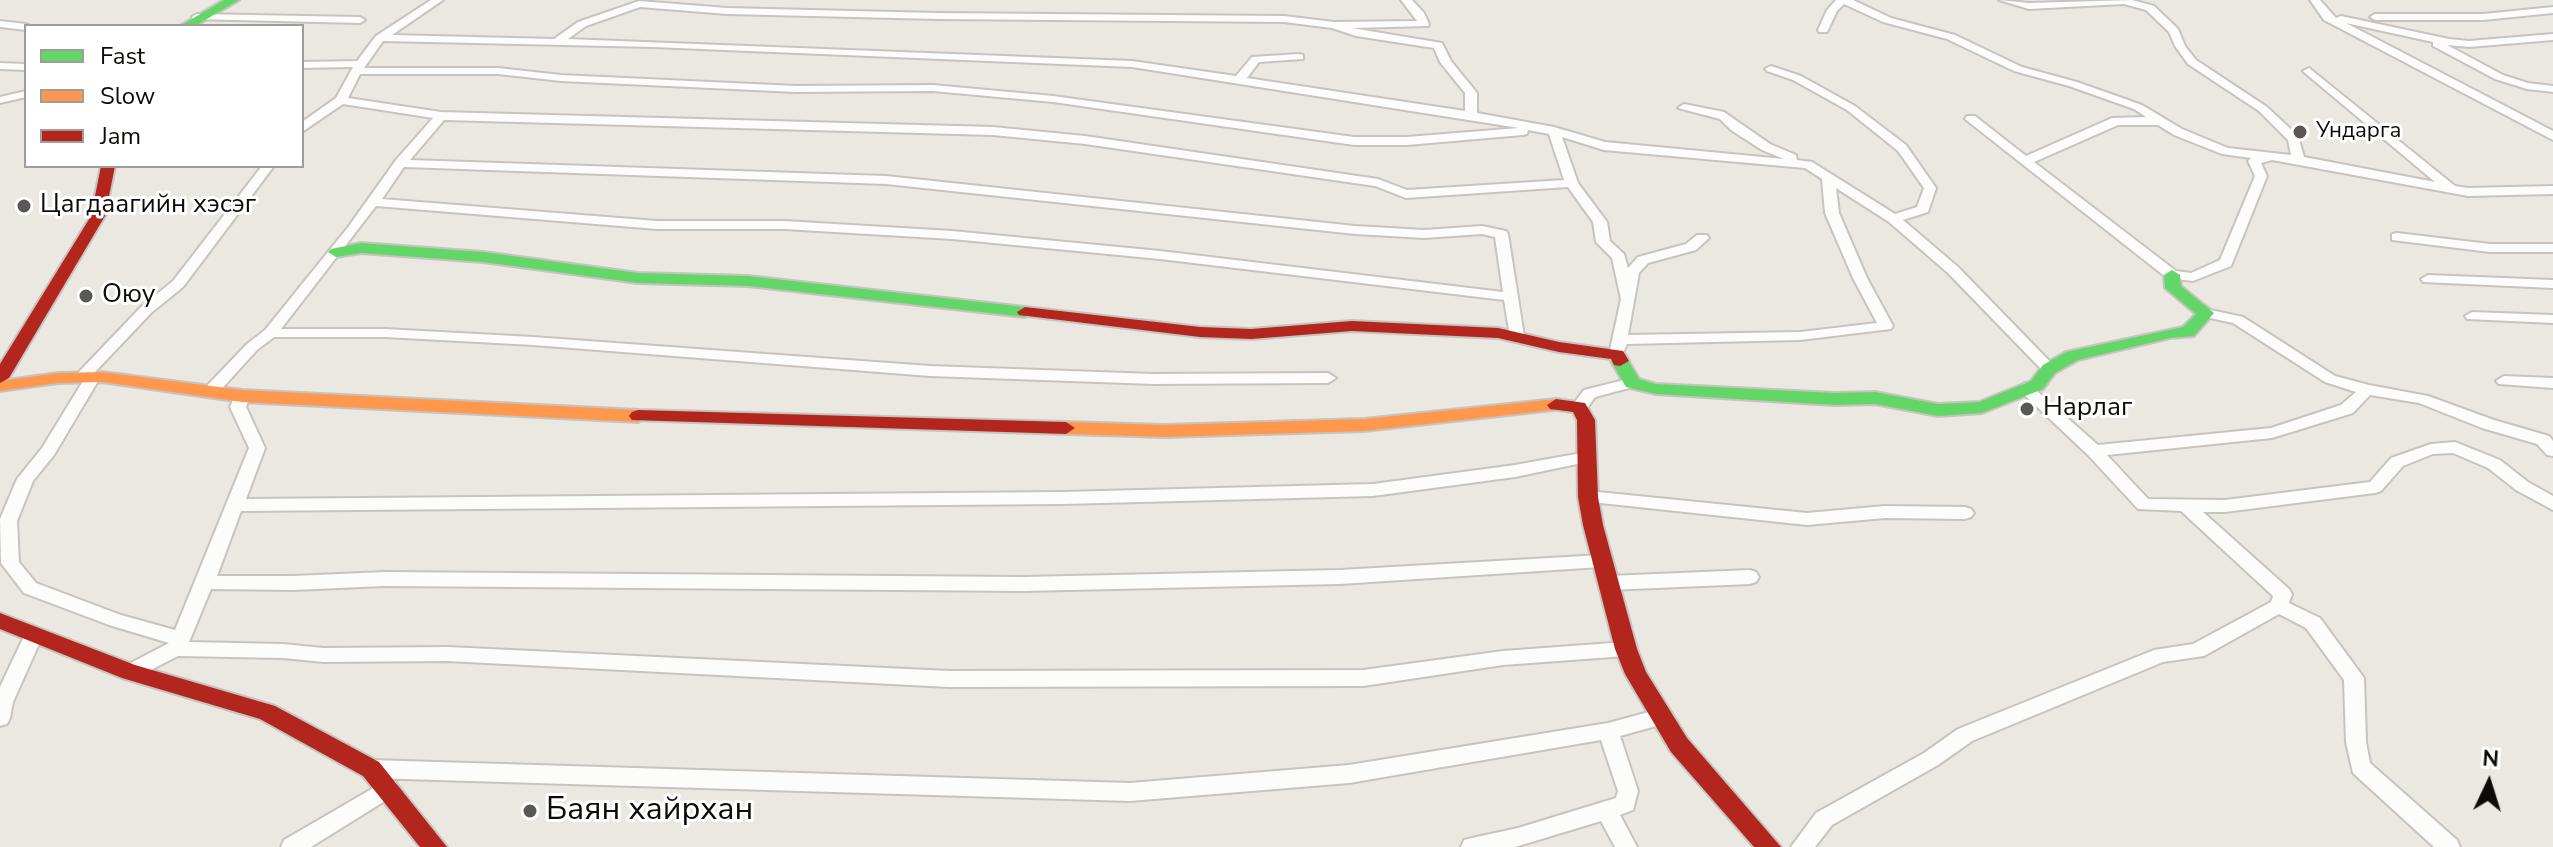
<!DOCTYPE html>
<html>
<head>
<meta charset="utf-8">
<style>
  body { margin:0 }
  #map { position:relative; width:2553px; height:847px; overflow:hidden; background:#ebe8e1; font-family:"Nunito Sans",sans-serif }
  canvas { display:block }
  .legend { position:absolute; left:24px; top:24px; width:280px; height:144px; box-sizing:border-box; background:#fff; border:2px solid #9e9d9c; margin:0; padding:10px 14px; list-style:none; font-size:24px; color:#0d0b07 }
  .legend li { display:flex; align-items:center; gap:16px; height:40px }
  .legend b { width:40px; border:2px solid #9e9d9c }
  .north { position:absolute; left:2449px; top:743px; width:80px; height:80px; -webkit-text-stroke:6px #fff; paint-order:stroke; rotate:4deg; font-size:22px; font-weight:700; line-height:32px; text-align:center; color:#0d0b07 }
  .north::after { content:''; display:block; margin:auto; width:28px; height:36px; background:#0d0b07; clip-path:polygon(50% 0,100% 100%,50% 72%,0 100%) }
</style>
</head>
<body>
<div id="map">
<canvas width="2553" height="847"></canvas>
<ul class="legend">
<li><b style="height:10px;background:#63d668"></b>Fast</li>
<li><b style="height:10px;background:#ff974d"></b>Slow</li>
<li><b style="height:10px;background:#b3261e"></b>Jam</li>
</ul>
<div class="north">N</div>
</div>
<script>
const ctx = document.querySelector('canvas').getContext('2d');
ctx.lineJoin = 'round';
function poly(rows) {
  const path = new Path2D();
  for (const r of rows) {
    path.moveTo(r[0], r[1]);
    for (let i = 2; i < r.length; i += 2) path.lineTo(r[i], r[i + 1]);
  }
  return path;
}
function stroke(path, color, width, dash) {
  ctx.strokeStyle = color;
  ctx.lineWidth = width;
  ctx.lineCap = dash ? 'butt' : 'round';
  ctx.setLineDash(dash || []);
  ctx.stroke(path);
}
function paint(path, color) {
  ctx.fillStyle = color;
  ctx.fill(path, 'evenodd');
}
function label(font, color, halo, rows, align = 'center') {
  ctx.font = font + ' "Nunito Sans",sans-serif';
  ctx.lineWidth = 6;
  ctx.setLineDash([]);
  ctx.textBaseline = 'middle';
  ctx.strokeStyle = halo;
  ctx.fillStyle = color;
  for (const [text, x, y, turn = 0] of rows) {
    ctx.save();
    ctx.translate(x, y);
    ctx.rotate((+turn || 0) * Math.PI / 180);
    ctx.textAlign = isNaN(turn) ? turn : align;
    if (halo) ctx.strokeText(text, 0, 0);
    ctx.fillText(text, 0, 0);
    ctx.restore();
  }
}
const street = poly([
  [431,0,443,0,392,35,554,39,578,22,639,1,727,8,938,13,1284,16,1334,22,1417,21,1401,0,1412,0,1424,13,1429,24,1428,26,1352,28,1442,43,1451,61,1477,93,1477,113,1554,127,1605,142,1784,159,1762,150,1731,130,1720,119,1678,108,1684,104,1724,112,1770,144,1796,155,1797,160,1812,162,1895,214,1917,207,1924,188,1898,151,1847,110,1793,80,1767,71,1765,69,1771,66,1801,76,1855,106,1906,145,1936,188,1928,212,1903,220,1958,267,2057,369,2054,372,2044,372,1948,273,1889,222,1836,188,1839,213,1867,278,1893,326,1891,329,1800,340,1627,344,1623,353,1618,355,1610,350,1621,299,1612,258,1596,242,1593,222,1568,187,1406,198,1375,186,1085,144,993,135,444,120,410,160,886,176,1355,226,1424,230,1482,226,1506,231,1508,234,1524,336,1517,340,1510,336,1504,300,1160,259,952,239,784,229,657,229,376,206,281,329,385,329,533,337,930,366,1154,374,1328,373,1336,378,1328,383,1154,384,930,376,533,345,385,337,274,337,257,350,217,394,205,394,203,391,205,388,247,344,265,330,349,226,396,160,433,118,343,104,302,132,302,122,336,98,353,67,302,68,302,62,357,61,376,36,431,0],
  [640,7,727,14,938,19,1284,22,1332,28,1356,36,1434,48,1440,62,1465,93,1465,111,1247,78,1259,62,1303,59,1303,55,1299,54,1252,57,1236,76,1132,61,568,39,586,26,640,7],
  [383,41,653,47,1132,67,1519,128,1407,137,1354,137,1053,96,933,85,796,86,561,75,498,68,364,68,383,41],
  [360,74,498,74,561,81,796,92,933,91,1053,102,1354,145,1407,145,1523,135,1527,134,1528,130,1549,134,1564,180,1407,190,1378,179,1085,136,993,127,441,112,348,98,360,74],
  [1562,137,1604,150,1805,168,1822,179,1825,213,1853,278,1877,323,1800,332,1628,335,1639,273,1648,263,1696,250,1709,238,1707,235,1697,235,1686,244,1638,257,1628,268,1624,254,1610,241,1607,222,1578,183,1562,137],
  [404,167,886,184,1355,234,1424,238,1482,234,1495,237,1503,292,1160,251,952,231,784,221,657,221,382,199,404,167],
  [1836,0,1853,0,1891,18,1955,35,2022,67,2077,82,2142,105,2182,129,2228,148,2291,155,2288,140,2259,111,2188,64,2175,46,2169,32,2146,10,2124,4,2029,9,1999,0,2029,3,2132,0,2154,6,2178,29,2185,46,2196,60,2267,107,2298,136,2304,157,2435,182,2305,73,2303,71,2309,68,2455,186,2468,188,2553,186,2553,194,2468,196,2272,160,2261,163,2267,176,2231,266,2193,281,2167,278,1965,119,1967,116,1975,116,2026,156,2112,118,2146,117,2134,109,2069,86,2014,71,1947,39,1883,22,1844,4,1837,11,1827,32,1819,32,1818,30,1827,10,1836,0],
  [2118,125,2158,125,2174,135,2222,154,2251,158,2248,161,2255,176,2220,260,2191,273,2176,271,2034,162,2118,125],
  [2310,0,2320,0,2336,18,2341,16,2449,39,2469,41,2553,34,2553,40,2469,47,2447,45,2503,75,2528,83,2553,86,2553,92,2527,89,2495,79,2433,46,2433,42,2346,23,2553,131,2553,140,2324,20,2310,0],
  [2553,7,2553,13,2483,20,2375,20,2370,17,2375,14,2483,14,2553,7],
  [197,14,360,17,365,20,360,23,193,19,192,17,197,14],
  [0,21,26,24,31,26,26,26,26,30,0,27,0,21],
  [0,63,26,64,26,70,0,69,0,63],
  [26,91,26,97,0,103,0,97,26,91],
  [262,166,274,166,183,287,151,313,95,372,101,376,54,455,33,481,17,521,19,562,36,583,121,615,175,630,249,448,230,407,236,393,242,391,250,396,246,407,265,448,246,499,1063,492,1373,484,1515,465,1587,452,1595,457,1587,462,1515,477,1373,496,1063,504,241,511,217,576,293,576,385,572,1024,577,1340,570,1601,555,1607,556,1610,561,1607,566,1601,567,1340,584,1024,591,385,586,293,590,211,589,189,642,283,644,323,648,448,647,949,671,1363,670,1503,651,1626,642,1633,644,1636,649,1633,654,1626,656,1503,665,1363,686,949,687,448,661,323,662,283,658,178,656,137,677,130,680,123,677,120,672,123,667,169,643,109,625,24,593,1,563,0,519,17,479,42,448,83,381,75,376,78,373,141,307,173,281,262,166],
  [2397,233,2490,244,2553,244,2553,252,2490,252,2392,240,2392,234,2397,233],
  [2428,275,2553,280,2553,288,2423,282,2421,279,2428,275],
  [2206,309,2243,317,2335,376,2369,385,2428,396,2494,420,2549,436,2553,441,2553,456,2547,455,2537,444,2482,428,2419,403,2370,395,2353,413,2272,438,2107,455,2148,499,2225,500,2370,482,2391,458,2431,444,2455,442,2500,460,2528,482,2553,496,2553,510,2516,490,2488,468,2453,453,2433,454,2403,466,2381,491,2375,493,2225,512,2203,512,2289,589,2292,594,2289,603,2320,618,2364,678,2366,742,2370,763,2457,840,2460,847,2434,847,2353,773,2346,742,2344,680,2306,628,2279,614,2204,656,2163,662,1972,741,1938,765,1832,825,1815,847,1791,847,1816,813,1924,753,1958,729,2154,650,2193,644,2271,602,2273,596,2181,511,2138,509,2088,455,2017,388,2025,383,2030,385,2098,445,2271,428,2341,405,2356,392,2325,382,2233,323,2201,316,2199,313,2206,309],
  [2472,312,2553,315,2553,323,2467,319,2465,316,2472,312],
  [2504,376,2553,378,2553,388,2499,384,2496,381,2504,376],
  [1632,378,1640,383,1637,386,1595,397,1585,411,1579,412,1571,407,1584,390,1632,378],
  [1588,491,1807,513,1885,506,1965,507,1971,509,1974,513,1971,517,1965,519,1885,518,1807,525,1582,501,1580,497,1582,493,1588,491],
  [1750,570,1756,572,1759,577,1756,582,1750,584,1609,590,1603,588,1600,583,1603,578,1609,576,1750,570],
  [34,628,41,630,43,635,13,702,10,718,7,724,0,726,0,687,27,630,34,628],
  [1660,709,1667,711,1670,717,1667,723,1620,736,1638,791,1633,810,1620,815,1637,847,1615,847,1601,821,1515,847,1461,847,1464,840,1472,838,1518,828,1616,798,1618,791,1601,740,1349,783,1130,801,371,778,364,775,361,769,364,763,371,760,1130,783,1349,765,1608,723,1660,709],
  [389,779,396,782,399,788,396,794,311,847,281,847,284,840,389,779]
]);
const fast = poly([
  [224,0,239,0,195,26,180,26,224,0],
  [361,243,483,252,638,273,748,276,1025,307,1033,312,1025,317,748,286,638,283,483,262,361,253,336,257,328,252,331,249,361,243],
  [2172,270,2180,275,2181,286,2214,313,2194,336,2170,338,2078,360,2055,373,2043,389,1982,413,1938,416,1875,404,1834,405,1656,394,1626,387,1611,361,1614,357,1626,357,1639,379,1656,384,1834,393,1875,392,1938,404,1979,402,2031,381,2043,365,2066,352,2183,327,2196,314,2165,288,2164,275,2172,270]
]);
const slow = poly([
  [102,372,242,390,638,410,647,416,638,422,242,402,102,382,58,383,0,391,0,381,58,373,102,372],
  [1556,399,1565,405,1562,409,1364,431,1165,437,1066,434,1057,428,1066,422,1165,425,1364,419,1556,399]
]);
const jam = poly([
  [101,166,115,166,105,216,9,378,0,383,0,364,91,216,101,166],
  [1025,307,1200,327,1251,329,1352,321,1498,328,1559,342,1623,351,1629,361,1620,366,1614,365,1611,359,1559,352,1498,338,1352,331,1251,339,1200,337,1019,315,1017,312,1025,307],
  [1556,399,1585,403,1595,420,1598,497,1603,525,1637,649,1646,672,1687,738,1781,847,1754,847,1671,752,1625,674,1615,649,1583,525,1578,497,1577,420,1573,412,1550,409,1547,405,1556,399],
  [638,410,1066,422,1075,428,1066,434,632,420,629,416,632,412,638,410],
  [0,613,135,665,275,706,379,762,447,847,420,847,363,776,260,719,122,678,0,629,0,613]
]);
stroke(street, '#c7c4bf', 4);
stroke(fast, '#c7c4bf', 4);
stroke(slow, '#c7c4bf', 4);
stroke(jam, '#c7c4bf', 4);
paint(street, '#fcfcfa');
paint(fast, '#63d668');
paint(slow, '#ff974d');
paint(jam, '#b3261e');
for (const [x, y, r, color] of [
  [2300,132,8,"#5b5853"],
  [24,206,8,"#5b5853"],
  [86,296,8,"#5b5853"],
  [2027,409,8,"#5b5853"],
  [530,811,8,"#5b5853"]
]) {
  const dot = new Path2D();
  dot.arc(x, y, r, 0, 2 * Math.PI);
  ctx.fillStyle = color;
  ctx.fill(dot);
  stroke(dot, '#fff', 3);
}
label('22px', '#0d0b07', '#fff', [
  ["Ундарга",2316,132]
], 'left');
label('26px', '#0d0b07', '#fff', [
  ["Цагдаагийн хэсэг",40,206],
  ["Оюу",102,296],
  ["Нарлаг",2043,409]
], 'left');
label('32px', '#0d0b07', '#fff', [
  ["Баян хайрхан",546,811]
], 'left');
</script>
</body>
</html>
